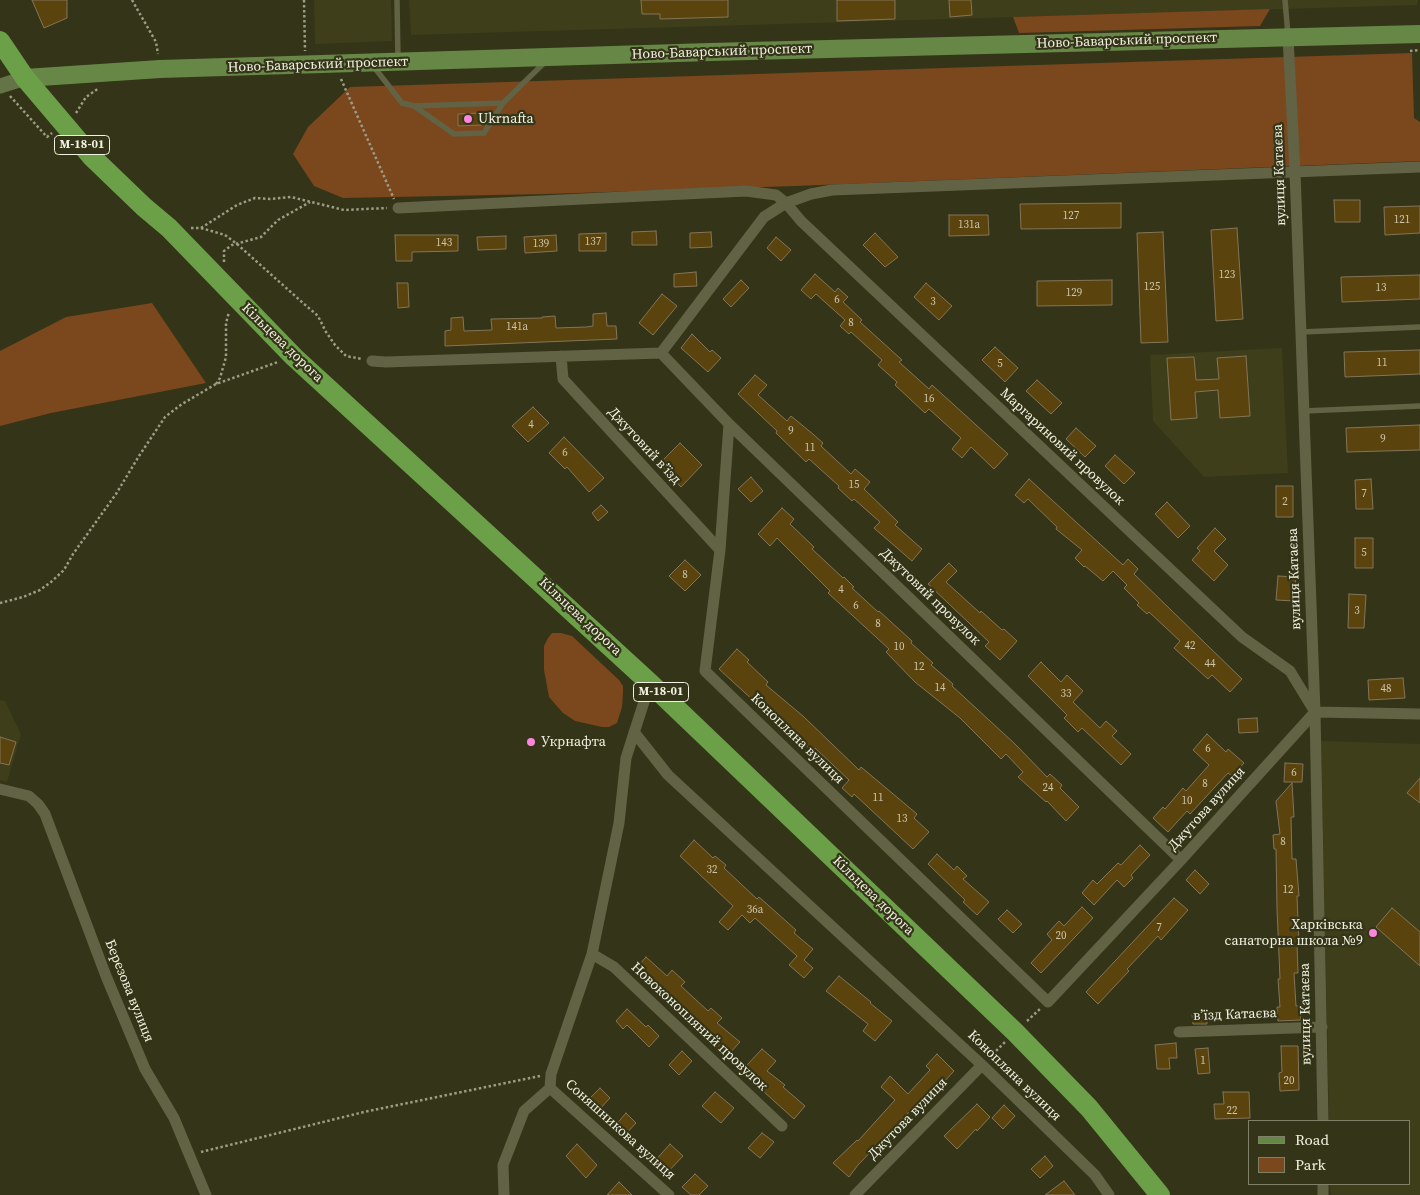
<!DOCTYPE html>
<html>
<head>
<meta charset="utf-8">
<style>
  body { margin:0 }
  #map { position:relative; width:1420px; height:1195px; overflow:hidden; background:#343418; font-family:"Source Serif 4",serif }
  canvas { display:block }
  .legend { position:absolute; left:1248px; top:1120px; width:162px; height:65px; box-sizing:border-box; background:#343418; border:1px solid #808069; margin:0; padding:6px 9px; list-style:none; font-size:15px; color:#f2f2e2 }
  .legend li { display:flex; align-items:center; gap:10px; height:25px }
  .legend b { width:25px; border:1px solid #808069 }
</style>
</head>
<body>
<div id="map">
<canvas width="1420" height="1195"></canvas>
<ul class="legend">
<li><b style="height:6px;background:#678747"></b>Road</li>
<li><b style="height:14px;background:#7b471d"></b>Park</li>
</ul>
</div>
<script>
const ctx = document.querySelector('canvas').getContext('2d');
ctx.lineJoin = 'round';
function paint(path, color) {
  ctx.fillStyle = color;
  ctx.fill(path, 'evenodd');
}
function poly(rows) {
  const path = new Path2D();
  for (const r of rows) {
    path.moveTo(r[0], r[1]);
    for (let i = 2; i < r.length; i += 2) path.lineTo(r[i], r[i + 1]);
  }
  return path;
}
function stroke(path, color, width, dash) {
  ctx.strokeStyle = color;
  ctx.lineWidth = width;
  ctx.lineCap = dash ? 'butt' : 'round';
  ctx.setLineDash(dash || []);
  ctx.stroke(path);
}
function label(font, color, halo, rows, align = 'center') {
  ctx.font = font + ' "Source Serif 4",serif';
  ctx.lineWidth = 4.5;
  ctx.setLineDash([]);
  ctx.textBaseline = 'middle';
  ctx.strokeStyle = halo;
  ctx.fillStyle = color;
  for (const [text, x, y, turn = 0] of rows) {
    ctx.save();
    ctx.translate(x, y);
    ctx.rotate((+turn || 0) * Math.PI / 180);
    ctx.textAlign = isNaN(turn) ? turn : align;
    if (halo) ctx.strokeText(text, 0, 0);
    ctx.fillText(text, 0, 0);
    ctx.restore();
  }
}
paint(poly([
  [314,0,391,0,392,41,315,44],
  [409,0,1418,0,1417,5,411,35],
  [1282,348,1288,473,1204,477,1153,421,1150,355],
  [0,700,5,701,21,734,7,782,0,780],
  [1321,741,1420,744,1420,1195,1331,1195,1330,1184,1409,1184,1409,1121,1329,1121]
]), '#3f3e1b');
paint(poly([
  [1270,9,1260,26,1019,33,1013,17],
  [1412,53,1414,118,1420,122,1420,161,795,186,546,194,343,198,314,186,293,154,308,127,350,87],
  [152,303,206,383,51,413,0,426,0,351,66,317],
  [552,633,561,633,572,636,619,680,623,686,623,693,622,707,617,723,609,727,602,727,575,721,563,713,549,697,544,670,544,646,548,638]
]), '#7b471d');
const building = poly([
  [32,0,67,0,67,18,44,28,32,0],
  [641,0,728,0,728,17,660,19,660,14,642,14,641,0],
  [837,0,895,0,895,19,837,21,837,0],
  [949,0,971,0,972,15,950,17,949,0],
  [481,113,482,125,458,126,458,114,481,113],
  [1334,200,1360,200,1360,222,1335,222,1334,200],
  [1121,203,1121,228,1021,229,1020,204,1121,203],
  [1420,206,1420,233,1385,235,1384,207,1420,206],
  [949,215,988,215,989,235,949,236,949,215],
  [1237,228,1243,319,1216,321,1211,230,1237,228],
  [656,231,657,245,632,245,632,232,656,231],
  [711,232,712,247,690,248,690,233,711,232],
  [1163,232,1168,342,1141,343,1137,233,1163,232],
  [606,233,606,251,579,251,579,234,606,233],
  [875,233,898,257,885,267,863,245,875,233],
  [395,235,458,235,458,251,412,252,412,261,396,261,395,235],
  [556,235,557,251,525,253,524,237,556,235],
  [506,236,506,249,478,250,477,237,506,236],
  [776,237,791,250,781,261,767,248,776,237],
  [696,272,697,286,674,287,674,274,696,272],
  [815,274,835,292,838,288,848,297,843,302,862,320,860,322,902,360,899,362,929,389,932,385,1008,454,994,469,971,447,962,458,952,449,961,438,929,409,925,413,895,385,897,382,878,365,882,360,851,332,849,334,840,326,845,320,816,294,811,299,801,290,815,274],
  [1420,275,1420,299,1342,302,1341,277,1420,275],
  [741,280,749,288,731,307,723,299,741,280],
  [1112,280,1112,305,1037,306,1037,281,1112,280],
  [397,283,408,283,409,307,398,308,397,283],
  [926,283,952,306,939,320,914,297,926,283],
  [662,294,677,306,653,335,639,323,662,294],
  [606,313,607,326,616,326,617,339,445,346,445,331,451,330,451,318,463,317,464,331,492,330,491,319,542,318,542,317,555,316,556,328,586,327,593,326,593,314,606,313],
  [692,334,710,352,712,350,721,358,708,372,681,348,692,334],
  [995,347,1018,368,1005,382,982,360,995,347],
  [1420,350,1420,374,1345,377,1344,352,1420,350],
  [1246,356,1250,416,1220,418,1218,390,1195,392,1197,418,1171,420,1167,358,1194,357,1196,380,1219,379,1217,358,1246,356],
  [755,375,767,385,758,395,787,421,791,416,814,435,823,443,821,446,851,474,855,469,870,482,864,489,898,522,895,525,922,549,912,561,874,528,880,522,854,499,852,501,838,488,839,486,809,459,806,462,776,433,777,431,738,394,755,375],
  [1037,380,1062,403,1051,414,1026,391,1037,380],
  [533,407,549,423,528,442,512,426,533,407],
  [1420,425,1420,450,1347,452,1346,428,1420,425],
  [1076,428,1096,446,1085,457,1066,439,1076,428],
  [564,437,604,478,589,492,567,467,565,469,549,453,564,437],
  [680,443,702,465,681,487,659,464,680,443],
  [1115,455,1135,473,1124,484,1105,466,1115,455],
  [751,477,763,491,751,502,738,489,751,477],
  [1029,479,1123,565,1128,559,1138,569,1134,574,1242,679,1230,692,1212,675,1208,679,1174,648,1180,641,1149,612,1147,614,1137,605,1139,603,1124,588,1127,585,1113,571,1103,581,1085,566,1084,567,1075,558,1082,550,1056,529,1057,527,1028,499,1024,503,1015,495,1029,479],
  [1371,479,1373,509,1356,509,1355,480,1371,479],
  [1276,486,1293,486,1293,517,1276,517,1276,486],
  [1167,502,1190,526,1178,538,1155,514,1167,502],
  [601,505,608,512,598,521,592,513,601,505],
  [782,508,794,519,790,524,814,547,812,549,843,578,844,577,854,587,852,588,878,612,879,611,912,641,911,643,933,663,931,665,953,684,952,686,1015,744,1047,777,1050,774,1062,785,1060,788,1079,807,1066,821,1047,801,1046,802,1018,777,1023,772,1006,754,1001,759,960,718,915,682,886,652,889,649,828,593,830,591,777,538,770,546,758,534,782,508],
  [1215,528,1226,539,1214,551,1228,565,1214,581,1192,560,1200,551,1197,548,1215,528],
  [1355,538,1373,538,1373,568,1355,568,1355,538],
  [685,560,701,575,685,591,669,576,685,560],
  [949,563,957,571,946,582,980,613,981,611,1002,630,1004,629,1017,641,1000,660,985,646,989,642,928,584,949,563],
  [1278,576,1296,577,1294,601,1276,600,1278,576],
  [1349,594,1366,595,1364,628,1348,628,1349,594],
  [737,649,749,660,747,662,768,682,766,685,804,717,859,770,861,767,917,814,914,818,929,832,913,849,854,794,852,797,842,788,849,780,815,748,812,751,794,734,792,736,719,669,737,649],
  [1041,662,1061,682,1067,675,1083,691,1073,702,1100,728,1106,721,1117,731,1112,736,1131,754,1121,765,1082,728,1078,732,1064,718,1067,715,1028,676,1041,662],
  [1403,678,1405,698,1369,700,1368,680,1403,678],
  [1257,718,1258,732,1239,733,1238,719,1257,718],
  [1207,734,1226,752,1228,749,1244,763,1232,776,1228,773,1190,814,1187,811,1168,832,1153,818,1163,807,1165,809,1183,788,1186,791,1209,765,1193,750,1207,734],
  [0,737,16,742,9,765,0,763,0,737],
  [1285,763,1303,764,1302,782,1284,782,1285,763],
  [1420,778,1420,803,1407,793,1420,778],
  [1292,783,1294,817,1291,817,1292,859,1296,859,1299,896,1297,896,1299,943,1297,943,1298,973,1294,973,1296,1006,1300,1006,1301,1020,1278,1021,1277,1007,1280,1007,1278,979,1280,979,1277,908,1276,849,1274,849,1273,835,1280,834,1276,801,1292,783],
  [694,840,713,858,715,856,726,865,724,868,757,899,759,897,796,930,794,933,813,949,804,960,813,968,804,978,789,965,797,956,755,918,750,923,742,915,728,930,719,922,733,906,680,856,694,840],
  [1140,845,1150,855,1131,875,1133,878,1124,887,1117,880,1094,905,1082,893,1093,880,1097,884,1118,863,1121,865,1140,845],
  [937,854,954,870,957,866,967,876,963,879,989,902,977,915,963,902,965,900,928,864,937,854],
  [1195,870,1209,884,1200,894,1186,880,1195,870],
  [1174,898,1188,910,1161,940,1158,936,1127,969,1129,971,1098,1004,1086,992,1174,898],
  [1082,907,1093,918,1041,973,1031,963,1052,940,1047,934,1059,921,1064,926,1082,907],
  [1392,908,1420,932,1420,966,1376,927,1392,908],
  [1007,910,1022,924,1013,933,998,919,1007,910],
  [646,957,667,976,672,970,685,982,681,986,708,1011,711,1008,722,1018,717,1023,740,1042,726,1057,671,1005,673,1003,645,977,642,980,633,972,646,957],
  [839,976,871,1002,870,1003,892,1021,875,1041,863,1031,868,1024,826,991,839,976],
  [627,1009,646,1027,648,1025,659,1036,649,1047,627,1025,623,1029,616,1021,627,1009],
  [1206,1013,1207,1024,1193,1024,1192,1014,1206,1013],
  [1176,1043,1177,1058,1169,1058,1170,1069,1157,1069,1155,1045,1176,1043],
  [1281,1046,1298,1046,1299,1090,1280,1091,1279,1073,1282,1072,1281,1046],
  [1208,1048,1210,1073,1198,1074,1195,1049,1208,1048],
  [762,1049,776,1061,767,1071,785,1085,783,1087,805,1106,794,1119,763,1091,768,1085,746,1066,762,1049],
  [682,1051,692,1061,679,1075,669,1065,682,1051],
  [937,1054,954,1071,943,1083,940,1080,858,1165,849,1177,833,1163,857,1140,858,1141,895,1100,881,1087,890,1076,908,1094,930,1070,926,1066,937,1054],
  [600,1088,610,1098,597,1112,586,1102,600,1088],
  [715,1092,734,1108,721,1123,702,1106,715,1092],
  [1223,1092,1249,1092,1250,1118,1215,1119,1214,1104,1224,1104,1223,1092],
  [977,1104,990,1117,977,1131,976,1129,957,1149,944,1136,977,1104],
  [1004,1105,1015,1116,1003,1129,992,1118,1004,1105],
  [626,1113,636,1123,624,1136,614,1127,626,1113],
  [762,1133,774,1142,760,1158,748,1148,762,1133],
  [577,1144,597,1165,586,1178,566,1156,577,1144],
  [670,1144,683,1156,665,1175,653,1163,670,1144],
  [1045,1156,1053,1166,1040,1178,1031,1169,1045,1156],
  [695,1174,708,1186,699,1195,691,1195,682,1187,695,1174],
  [1064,1181,1075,1195,1045,1195,1064,1181],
  [619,1182,632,1195,607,1195,619,1182]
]);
paint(building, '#5b430d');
stroke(building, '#847559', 1);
stroke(poly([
  [132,0,156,42,158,54],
  [304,0,305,51],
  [1410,51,1420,50],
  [341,79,394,199],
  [10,96,47,137,52,133],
  [76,113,86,97,99,88],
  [191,228,201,228,225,235,237,244,303,303,318,316,326,332,335,345,346,356,362,359],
  [201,228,237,205,255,198,270,199,291,197,344,210,387,208],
  [224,262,224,251,232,245,261,237,278,220,310,202],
  [216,384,220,378,226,357,226,323,229,312],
  [0,603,23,597,40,590,51,582,64,570,73,554,116,494,139,456,165,417,182,404,216,384,278,362],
  [1027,1021,1040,1009],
  [989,1058,1005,1042],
  [201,1152,364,1112,540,1076]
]), '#9c9c87', 2.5, [2.5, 2.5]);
stroke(poly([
  [397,0,398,60],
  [1285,0,1288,35],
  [374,67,402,103,414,106,503,103,484,133,454,134,414,106],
  [503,103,546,61],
  [1301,332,1420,327],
  [1304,411,1420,406]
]), '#626245', 5.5);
stroke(poly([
  [1288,37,1295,172,1315,712,1323,1121],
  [398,208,746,191,776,195,786,203,811,194,832,190,1420,167],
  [661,353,729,424,1181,860],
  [561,356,563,379,720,550],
  [372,361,386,362,661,353,764,217,786,203,801,221,1242,637,1290,671,1315,712],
  [729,424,720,550,705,671,1048,1002,1181,860,1315,712,1420,714],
  [634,732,668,775,982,1065,1095,1175,1109,1195],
  [0,789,29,796,38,804,45,814,106,976,145,1069,174,1118,206,1195],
  [592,954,614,967,782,1126],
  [1179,1032,1322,1027],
  [550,1088,669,1195],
  [1323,1184,1323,1195],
  [504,1195,503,1165,524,1111,550,1088,551,1074,592,954,619,823,626,758,650,683],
  [855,1195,982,1065]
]), '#626245', 11);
stroke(poly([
  [0,86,25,78]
]), '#657446', 15);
stroke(poly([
  [25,78,160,69,710,52,1420,34]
]), '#678747', 18);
stroke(poly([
  [0,41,25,78,92,157,144,207,169,228,294,357,650,683,1015,1032,1089,1108,1160,1195]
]), '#6b9f48', 20);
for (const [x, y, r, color] of [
  [468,119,5,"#fe85df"],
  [531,742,5,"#fe85df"],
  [1373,933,5,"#fe85df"]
]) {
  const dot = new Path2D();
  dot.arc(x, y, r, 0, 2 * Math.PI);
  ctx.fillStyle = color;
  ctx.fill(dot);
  stroke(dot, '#343418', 2);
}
label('11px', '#ccc6ad', null, [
  ["127",1071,216],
  ["121",1402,220],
  ["131а",969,225],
  ["137",593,242],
  ["143",444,243],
  ["139",541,244],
  ["123",1227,275],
  ["125",1152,287],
  ["13",1381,288],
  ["129",1074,293],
  ["6",837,300],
  ["3",933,302],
  ["8",851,323],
  ["141а",517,327],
  ["11",1382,363],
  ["5",1000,364],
  ["16",929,399],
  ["4",531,425],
  ["9",791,431],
  ["9",1383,439],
  ["11",810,448],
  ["6",565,453],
  ["15",854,485],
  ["7",1364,494],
  ["2",1285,502],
  ["5",1364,553],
  ["8",685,575],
  ["4",841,590],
  ["6",856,606],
  ["3",1357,611],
  ["8",878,624],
  ["42",1190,646],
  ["10",899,647],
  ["44",1210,664],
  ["12",919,667],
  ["14",940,688],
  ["48",1386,689],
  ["33",1066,694],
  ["6",1208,749],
  ["6",1294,773],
  ["8",1205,784],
  ["24",1048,788],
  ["11",878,798],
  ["10",1187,801],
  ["13",902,819],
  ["8",1283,842],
  ["32",712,870],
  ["12",1288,890],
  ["36а",755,910],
  ["7",1159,928],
  ["20",1061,936],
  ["1",1203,1061],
  ["20",1289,1081],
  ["22",1232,1111]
]);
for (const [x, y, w] of [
  [82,145,55],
  [661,692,55]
]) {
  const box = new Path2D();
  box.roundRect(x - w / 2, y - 9.5, w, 19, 4);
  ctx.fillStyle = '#343418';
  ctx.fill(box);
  stroke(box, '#f2f2e2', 1);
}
label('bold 12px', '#f2f2e2', null, [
  ["М-18-01",82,145],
  ["М-18-01",661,692]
]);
label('14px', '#f2f2e2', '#343418', [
  ["Ново-Баварський проспект",1127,41,-2],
  ["Ново-Баварський проспект",722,52,-2],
  ["Ново-Баварський проспект",318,65,-2],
  ["вулиця Катаєва",1280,175,-92],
  ["Кільцева дорога",282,343,44],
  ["Джутовий в’їзд",644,446,47],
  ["Маргариновий провулок",1062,447,43],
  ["вулиця Катаєва",1295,579,-92],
  ["Джутовий провулок",930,597,44],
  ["Кільцева дорога",580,617,43],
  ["Конопляна вулиця",797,739,44],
  ["Джутова вулиця",1207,809,-48],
  ["Кільцева дорога",873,896,44],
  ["Березова вулиця",129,991,68],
  ["вулиця Катаєва",1306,1014,-91],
  ["в’їзд Катаєва",1235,1015,-2],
  ["Новоконопляний провулок",699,1027,43],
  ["Конопляна вулиця",1014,1076,44],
  ["Джутова вулиця",908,1119,-46],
  ["Соняшникова вулиця",620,1130,42]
]);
label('14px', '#f2f2e2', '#343418', [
  ["Ukrnafta",478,119],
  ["Укрнафта",541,742],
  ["Харківська",1363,925,"right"],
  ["санаторна школа №9",1363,941,"right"]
], 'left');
</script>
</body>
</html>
